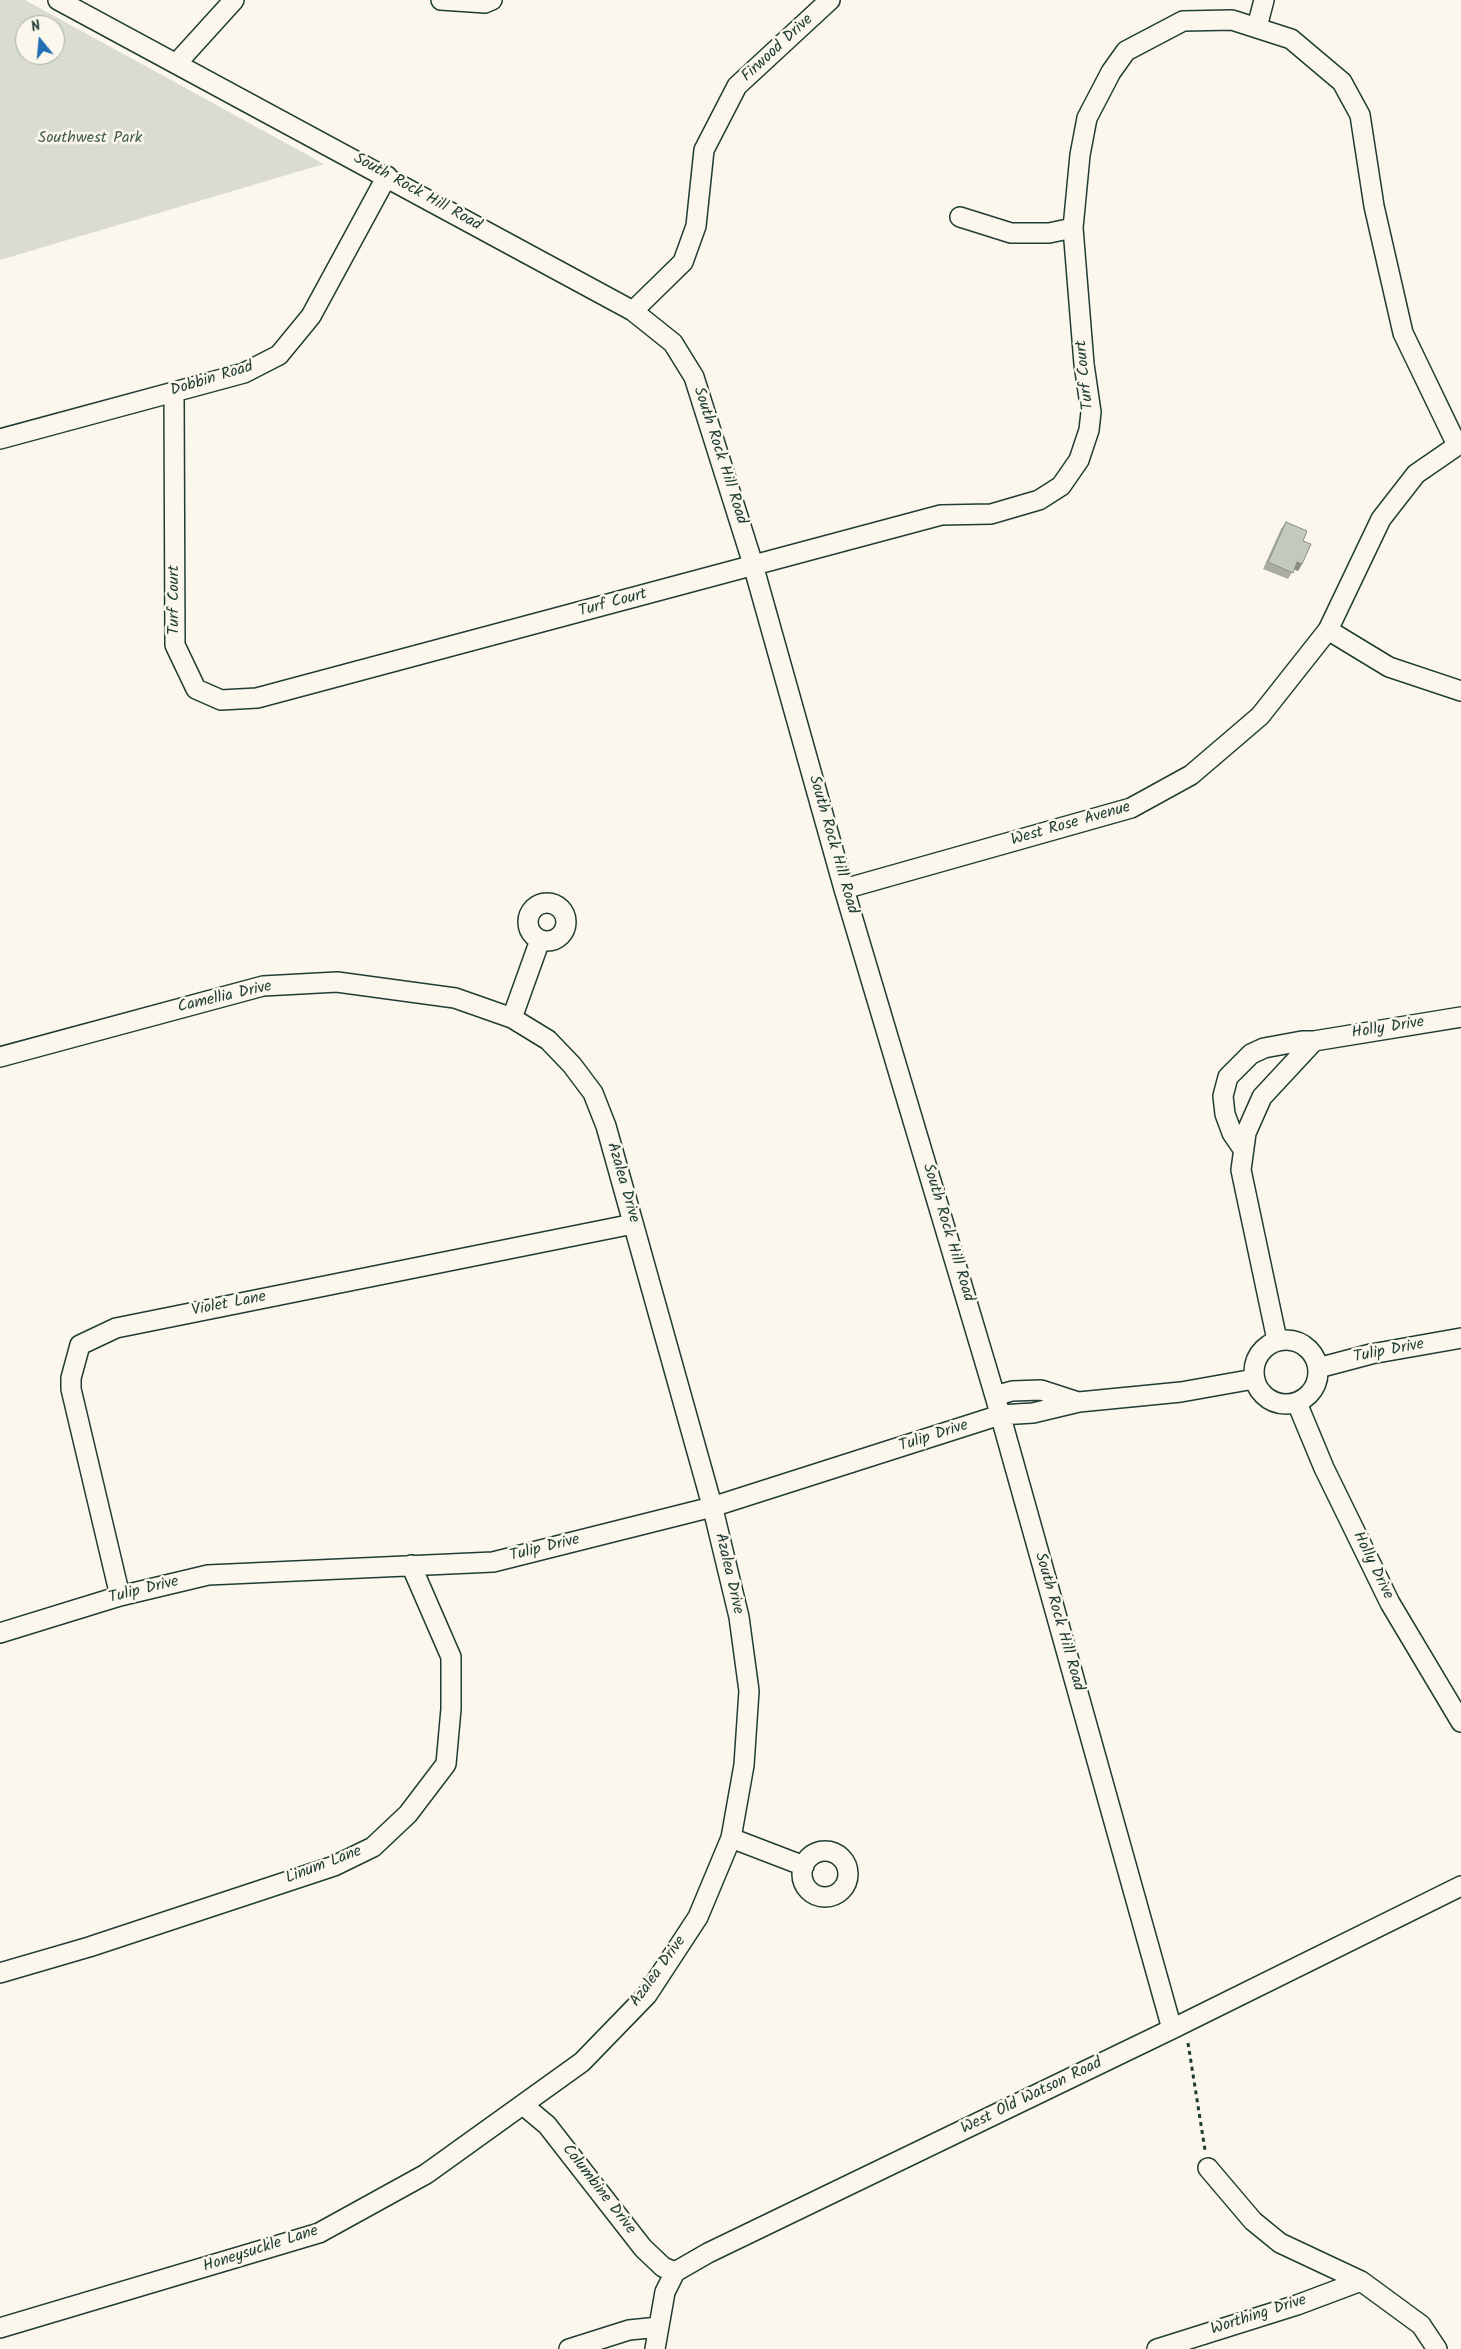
<!DOCTYPE html>
<html>
<head>
<meta charset="utf-8">
<style>
  body { margin:0 }
  #map { position:relative; width:1461px; height:2349px; overflow:hidden; background:#fbf7ec; font-family:Kalam,sans-serif }
  canvas { display:block }
  .north { position:absolute; left:15px; top:15px; width:50px; height:50px; box-sizing:border-box; background:#fbf7ec; border:1px solid #a3ada2; border-radius:50%; rotate:343deg; font-size:14px; font-weight:700; line-height:20px; text-align:center; color:#1f3d34 }
  .north::after { content:''; display:block; margin:auto; width:18px; height:22px; background:#1f6fb2; clip-path:polygon(50% 0,100% 100%,50% 72%,0 100%) }
</style>
</head>
<body>
<div id="map">
<canvas width="1461" height="2349"></canvas>
<div class="north">N</div>
</div>
<script>
const ctx = document.querySelector('canvas').getContext('2d');
ctx.lineJoin = 'round';
function paint(path, color) {
  ctx.fillStyle = color;
  ctx.fill(path, 'evenodd');
}
function poly(rows) {
  const path = new Path2D();
  for (const r of rows) {
    if (r.length === 3) {
      path.moveTo(r[0] + r[2], r[1]);
      path.arc(r[0], r[1], r[2], 0, 2 * Math.PI);
      continue;
    }
    path.moveTo(r[0], r[1]);
    for (let i = 2; i < r.length; i += 2) path.lineTo(r[i], r[i + 1]);
  }
  return path;
}
function stroke(path, color, width, dash) {
  ctx.strokeStyle = color;
  ctx.lineWidth = width;
  ctx.lineCap = dash ? 'butt' : 'round';
  ctx.setLineDash(dash || []);
  ctx.stroke(path);
}
function label(font, color, halo, rows, align = 'center') {
  ctx.font = font + ' Kalam,sans-serif';
  ctx.lineWidth = 5;
  ctx.setLineDash([]);
  ctx.textBaseline = 'middle';
  ctx.strokeStyle = halo;
  ctx.fillStyle = color;
  for (const [text, x, y, turn = 0] of rows) {
    ctx.save();
    ctx.translate(x, y);
    ctx.rotate((+turn || 0) * Math.PI / 180);
    ctx.textAlign = isNaN(turn) ? turn : align;
    if (halo) ctx.strokeText(text, 0, 0);
    ctx.fillText(text, 0, 0);
    ctx.restore();
  }
}
paint(poly([
  [0,0,25,0,324,164,0,260],
  [25,25,55,25,55,55,25,55]
]), '#dbdcd1');
const minor = poly([
  [58,0,633,311,673,343,694,377,752,561,844,889,995,1396,1172,2029],
  [441,0,485,3,492,0],
  [1257,27,1264,0],
  [176,64,234,0],
  [960,217,1011,233,1049,233,1073,228],
  [633,311,683,262,696,226,704,150,737,86,830,0],
  [174,392,175,645,196,689,221,700,257,698,941,515,991,514,1039,500,1061,486,1079,460,1089,430,1091,412,1084,364,1073,228,1080,155,1087,118,1111,72,1126,51,1183,21,1232,20,1291,39,1342,82,1360,115,1374,206,1403,333,1457,445],
  [0,439,244,373,279,355,311,316,387,176],
  [1328,630,1389,667,1461,691],
  [844,889,1131,808,1191,775,1260,716,1328,630,1381,519,1416,474,1461,443],
  [547,922,19],
  [512,1018,540,940],
  [0,1057,263,986,337,982,455,998,512,1018,548,1040,572,1065,593,1093,606,1126,713,1509,739,1617,749,1691,744,1765,731,1838,698,1917,647,1995,582,2062,426,2174,319,2233,0,2328],
  [1243,1149,1232,1133,1225,1114,1223,1096,1228,1077,1251,1054,1264,1048,1302,1041,1314,1041],
  [1286,1372,32],
  [1277,1340,1241,1170,1246,1133,1262,1097,1314,1041,1461,1017],
  [1318,1368,1371,1354,1461,1338],
  [995,1396,1012,1391,1041,1390,1078,1402],
  [1297,1403,1324,1468,1390,1603,1461,1722],
  [120,1596,71,1389,71,1378,80,1345,116,1328,633,1224],
  [0,1633,120,1596,208,1575,493,1562,712,1507,1000,1415,1033,1413,1079,1402,1181,1392,1254,1379],
  [731,1838,804,1866],
  [825,1874,23],
  [0,1973,89,1947,334,1866,373,1847,408,1814,446,1764,451,1709,451,1657,411,1565],
  [523,2105,547,2125,643,2248,663,2267,675,2272],
  [1208,2168,1253,2221,1280,2243,1361,2281,1421,2325,1437,2349],
  [569,2349,629,2330,659,2327],
  [655,2349,665,2292,675,2272,708,2253,1172,2029,1461,1886],
  [1157,2349,1297,2305,1361,2281]
]);
stroke(minor, '#1f3d34', 22);
stroke(poly([
  [1188,2043,1205,2150]
]), '#1f3d34', 3, [4, 4]);
stroke(minor, '#fbf7ec', 19);
paint(poly([
  [1286,522,1303,541,1302,564,1298,571,1294,569,1288,579,1263,569,1281,529]
]), '#a9ada3');
paint(poly([
  [1297,562,1302,564,1298,571,1293,569]
]), '#898d85');
const building = poly([
  [1286,522,1307,531,1303,541,1311,544,1302,564,1297,562,1293,573,1268,562,1286,522]
]);
paint(building, '#c4c9be');
stroke(building, '#898d85', 1);
label('16px', '#1f3d34', '#fbf7ec', [
  ["Firwood Drive",778,49,-43],
  ["South Rock Hill Road",417,193,29],
  ["Turf Court",1086,375,-96],
  ["Dobbin Road",212,380,-17],
  ["South Rock Hill Road",719,456,72],
  ["Turf Court",175,600,-90],
  ["Turf Court",613,604,-15],
  ["West Rose Avenue",1071,825,-16],
  ["South Rock Hill Road",832,845,74],
  ["Camellia Drive",225,998,-13],
  ["Holly Drive",1388,1029,-9],
  ["Azalea Drive",622,1183,74],
  ["South Rock Hill Road",947,1233,73],
  ["Violet Lane",229,1305,-11],
  ["Tulip Drive",1389,1352,-11],
  ["Tulip Drive",934,1437,-18],
  ["Tulip Drive",545,1549,-14],
  ["Holly Drive",1372,1566,64],
  ["Azalea Drive",728,1574,77],
  ["Tulip Drive",144,1591,-14],
  ["South Rock Hill Road",1058,1622,74],
  ["Linum Lane",324,1866,-21],
  ["Azalea Drive",659,1972,-54],
  ["West Old Watson Road",1032,2097,-26],
  ["Columbine Drive",598,2190,52],
  ["Honeysuckle Lane",261,2250,-18],
  ["Worthing Drive",1259,2316,-18]
]);
label('16px', '#455d53', '#fbf7ec', [
  ["Southwest Park",90,139]
]);
</script>
</body>
</html>
